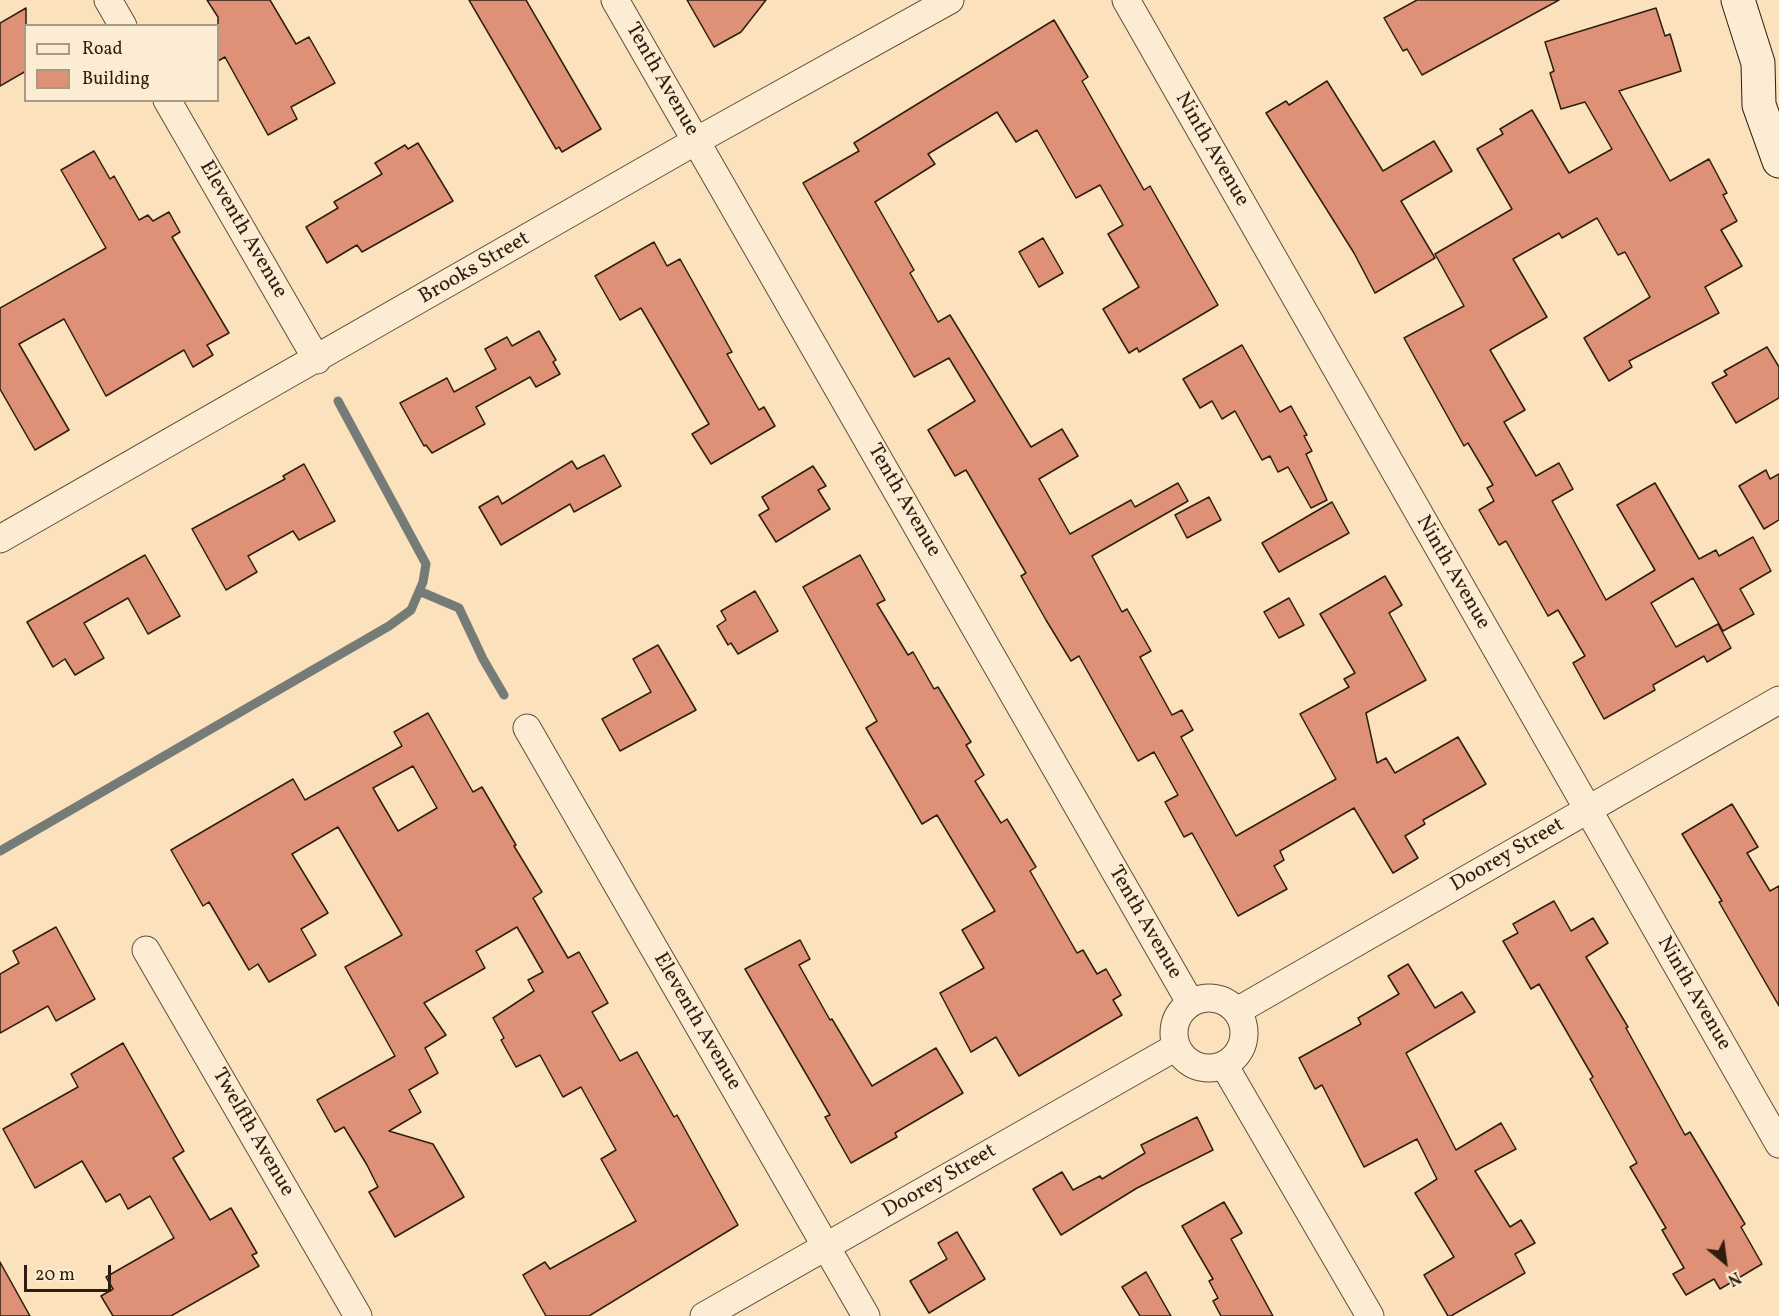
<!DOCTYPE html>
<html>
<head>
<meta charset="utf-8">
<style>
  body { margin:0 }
  #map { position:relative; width:1779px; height:1316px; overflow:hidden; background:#fbe1bc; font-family:Vollkorn,serif }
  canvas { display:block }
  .legend { position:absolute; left:24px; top:24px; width:195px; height:78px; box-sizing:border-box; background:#fcecd3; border:2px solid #a99a85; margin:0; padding:8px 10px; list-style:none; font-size:18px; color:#2d1e0f }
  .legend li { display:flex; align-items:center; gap:12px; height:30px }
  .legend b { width:30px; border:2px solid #a99a85 }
  .north { position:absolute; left:1695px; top:1232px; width:60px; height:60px; -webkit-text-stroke:4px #fcecd3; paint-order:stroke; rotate:151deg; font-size:16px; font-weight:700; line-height:24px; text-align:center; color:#2d1e0f }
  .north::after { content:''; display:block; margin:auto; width:21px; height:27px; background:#2d1e0f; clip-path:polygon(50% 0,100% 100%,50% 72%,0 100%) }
  .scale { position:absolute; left:24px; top:1265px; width:87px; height:27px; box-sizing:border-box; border:3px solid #2d1e0f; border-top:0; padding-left:8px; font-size:18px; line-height:21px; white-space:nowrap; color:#2d1e0f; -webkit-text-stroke:4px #fcecd3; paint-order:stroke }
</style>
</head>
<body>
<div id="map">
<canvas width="1779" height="1316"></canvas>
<ul class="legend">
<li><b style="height:8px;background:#fcecd3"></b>Road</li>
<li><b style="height:16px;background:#de9177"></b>Building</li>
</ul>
<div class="north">N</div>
<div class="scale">20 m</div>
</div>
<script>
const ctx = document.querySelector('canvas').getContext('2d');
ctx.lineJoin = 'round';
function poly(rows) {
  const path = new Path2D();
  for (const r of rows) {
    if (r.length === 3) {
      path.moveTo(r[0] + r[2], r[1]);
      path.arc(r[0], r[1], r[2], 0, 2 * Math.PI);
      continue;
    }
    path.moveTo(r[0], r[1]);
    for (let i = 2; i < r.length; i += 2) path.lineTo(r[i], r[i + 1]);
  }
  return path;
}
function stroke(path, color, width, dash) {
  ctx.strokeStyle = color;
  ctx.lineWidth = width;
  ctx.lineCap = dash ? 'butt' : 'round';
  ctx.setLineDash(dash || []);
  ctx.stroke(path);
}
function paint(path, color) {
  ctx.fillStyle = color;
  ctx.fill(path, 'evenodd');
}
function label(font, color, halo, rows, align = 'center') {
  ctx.font = font + ' Vollkorn,serif';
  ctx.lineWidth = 4.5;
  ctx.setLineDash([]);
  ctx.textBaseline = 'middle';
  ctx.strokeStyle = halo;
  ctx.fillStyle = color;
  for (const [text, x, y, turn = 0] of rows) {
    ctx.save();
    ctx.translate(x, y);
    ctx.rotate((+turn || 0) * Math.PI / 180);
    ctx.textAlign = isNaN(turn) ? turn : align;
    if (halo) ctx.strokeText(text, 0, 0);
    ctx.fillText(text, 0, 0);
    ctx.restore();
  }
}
stroke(poly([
  [419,591,459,608,483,659,504,695],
  [0,851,389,626,411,610,423,582,426,564,338,401]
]), '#757c77', 9);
const building = poly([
  [207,0,270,0,296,44,309,37,335,83,291,107,297,119,268,135,225,57,218,61,218,17,207,0],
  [469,0,526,0,601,129,562,152,559,147,556,149,469,0],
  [687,0,766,0,741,32,714,47,687,0],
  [1417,0,1559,0,1422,75,1407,49,1403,51,1384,18,1417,0],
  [26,8,26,71,0,86,0,23,26,8],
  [1656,8,1665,36,1670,34,1681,71,1619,91,1670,181,1709,159,1727,193,1723,195,1737,221,1721,230,1742,266,1705,287,1719,313,1629,361,1632,367,1609,381,1584,338,1650,297,1625,252,1618,255,1597,218,1562,238,1559,233,1513,259,1547,317,1490,350,1525,410,1504,422,1536,476,1559,463,1573,489,1552,501,1606,600,1655,570,1617,505,1655,483,1699,559,1716,550,1719,556,1753,537,1771,571,1740,589,1754,614,1723,631,1693,578,1651,603,1676,647,1718,624,1731,648,1707,662,1704,656,1653,685,1655,690,1604,719,1573,663,1585,656,1558,610,1548,616,1506,541,1499,545,1479,510,1494,501,1487,488,1493,485,1468,443,1464,446,1404,338,1464,306,1435,254,1512,209,1477,149,1503,134,1500,129,1532,110,1569,173,1612,149,1585,102,1561,109,1550,73,1554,71,1545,42,1656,8],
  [1054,20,1088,77,1082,81,1144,190,1150,186,1218,305,1139,352,1137,348,1129,353,1103,309,1139,287,1108,234,1123,225,1100,185,1076,198,1037,130,1016,142,997,112,928,154,935,164,875,202,914,270,910,273,938,322,950,315,1031,447,1062,429,1078,456,1039,479,1070,534,1131,500,1135,507,1178,483,1188,501,1092,556,1122,612,1127,609,1151,651,1140,657,1172,715,1182,710,1193,730,1181,737,1236,836,1336,779,1300,714,1349,687,1344,679,1355,673,1320,614,1385,576,1402,605,1389,613,1426,680,1366,713,1377,763,1386,758,1395,773,1458,737,1486,784,1423,820,1425,824,1405,836,1418,858,1393,873,1354,808,1280,851,1284,860,1274,866,1287,889,1238,916,1192,833,1184,837,1165,802,1178,795,1154,752,1138,761,1079,656,1071,661,1046,620,1021,576,1026,573,966,470,955,476,928,430,975,401,949,358,914,377,803,183,859,151,854,143,1054,20],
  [1327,81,1383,171,1434,141,1452,171,1401,201,1435,258,1375,293,1354,253,1266,113,1286,101,1289,105,1327,81],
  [418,143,453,201,362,252,357,245,327,263,306,227,338,208,334,202,382,174,375,163,405,145,408,149,418,143],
  [94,151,110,179,114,176,139,220,148,215,153,221,169,212,180,232,172,237,229,333,207,345,213,355,193,367,184,350,106,396,64,319,19,344,69,430,35,450,0,389,0,308,106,248,61,170,94,151],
  [1043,238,1063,273,1039,287,1019,252,1043,238],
  [654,242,667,266,680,259,732,352,727,354,759,410,764,407,775,426,711,464,692,434,709,424,641,308,620,320,595,276,654,242],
  [539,331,556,360,553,362,560,374,536,387,530,377,476,407,485,424,432,453,426,445,424,446,400,403,447,378,454,392,496,369,485,349,507,337,512,346,539,331],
  [1242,345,1280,412,1291,406,1307,435,1304,436,1312,451,1306,454,1327,500,1311,508,1288,467,1278,472,1270,456,1262,460,1235,411,1222,419,1212,401,1200,408,1183,379,1242,345],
  [1767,347,1779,367,1779,398,1736,423,1712,383,1727,375,1724,371,1767,347],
  [604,455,621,486,574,512,570,504,501,545,479,507,498,496,502,504,572,461,577,469,604,455],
  [304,464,335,521,299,540,293,531,248,556,257,572,226,590,192,529,285,479,283,476,304,464],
  [813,466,826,486,818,490,830,509,776,542,759,515,769,509,762,497,813,466],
  [1766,470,1770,479,1779,474,1779,520,1764,529,1739,486,1766,470],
  [1209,497,1221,520,1187,538,1175,515,1209,497],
  [1332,502,1349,533,1279,572,1262,543,1332,502],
  [145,555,180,616,148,634,128,598,84,623,104,658,75,675,65,659,53,667,27,622,145,555],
  [860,555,885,600,877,604,908,655,913,652,934,689,938,687,971,742,966,745,984,775,975,781,1001,823,1007,819,1036,867,1030,871,1077,953,1083,950,1097,974,1106,969,1121,995,1113,1000,1122,1015,1019,1076,996,1037,971,1052,940,993,984,968,962,930,995,911,937,815,922,824,866,728,877,721,803,587,860,555],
  [755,591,778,631,738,654,731,643,728,645,717,626,726,620,721,611,755,591],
  [1289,598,1304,625,1279,638,1264,612,1289,598],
  [658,645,696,710,620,751,602,719,651,692,633,659,658,645],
  [428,713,473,792,482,787,516,845,514,846,542,892,533,898,568,958,579,952,608,1003,592,1012,620,1061,637,1052,674,1117,677,1115,738,1225,589,1316,546,1316,523,1275,545,1262,550,1269,636,1221,601,1159,616,1150,581,1087,563,1097,540,1055,516,1067,501,1040,504,1038,493,1018,534,991,528,980,543,972,517,927,476,951,485,968,424,1003,446,1035,425,1048,438,1073,409,1090,421,1112,389,1131,433,1144,464,1197,395,1237,369,1192,378,1187,367,1165,344,1127,335,1132,317,1100,395,1056,345,967,402,935,338,827,292,854,328,913,301,929,316,955,269,982,258,964,249,970,209,902,203,906,171,850,293,779,305,800,402,746,394,732,428,713],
  [413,766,437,808,398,831,373,788,413,766],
  [1732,804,1758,847,1747,853,1770,891,1779,886,1779,1006,1719,902,1722,901,1682,834,1732,804],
  [1554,901,1571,931,1593,918,1608,943,1586,957,1628,1027,1626,1028,1685,1135,1690,1132,1745,1224,1741,1227,1762,1264,1720,1289,1714,1279,1686,1295,1673,1274,1684,1268,1662,1230,1666,1228,1630,1167,1637,1163,1590,1079,1593,1077,1539,984,1531,989,1503,941,1518,933,1513,924,1554,901],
  [56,927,95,999,56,1021,48,1006,0,1033,0,974,19,963,13,951,56,927],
  [800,940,810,959,799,965,830,1020,832,1019,872,1086,936,1048,963,1093,895,1133,897,1137,851,1163,825,1117,830,1115,745,969,800,940],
  [1408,964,1435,1008,1462,992,1475,1012,1406,1053,1456,1150,1501,1123,1516,1149,1475,1171,1510,1227,1521,1220,1535,1243,1515,1254,1525,1273,1451,1316,1448,1316,1424,1275,1454,1257,1415,1193,1437,1179,1417,1139,1364,1167,1322,1085,1315,1089,1299,1058,1361,1024,1358,1018,1399,994,1388,976,1408,964],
  [123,1043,184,1151,173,1158,210,1220,231,1208,257,1253,252,1255,259,1266,171,1316,113,1316,101,1296,113,1289,106,1277,174,1238,150,1196,128,1209,120,1194,106,1202,82,1161,35,1188,3,1129,78,1087,71,1074,123,1043],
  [1197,1117,1213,1150,1137,1188,1061,1235,1033,1189,1062,1172,1073,1190,1100,1176,1102,1179,1145,1153,1141,1145,1197,1117],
  [1224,1202,1242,1233,1231,1239,1273,1316,1221,1316,1213,1301,1218,1298,1209,1281,1213,1279,1182,1226,1224,1202],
  [957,1232,985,1279,929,1313,910,1281,947,1259,938,1243,957,1232],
  [0,1262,30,1316,0,1316,0,1262],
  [1146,1272,1159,1295,1171,1316,1140,1316,1122,1287,1146,1272]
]);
paint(building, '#de9177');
stroke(building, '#2d1e0f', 1.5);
const street = poly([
  [108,0,123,26],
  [615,0,1190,1002],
  [1126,0,1779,1144],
  [167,100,317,360],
  [0,539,696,141,950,0],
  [527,728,866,1316],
  [146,950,358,1316],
  [1209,1033,35],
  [1237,1011,1779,700],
  [1224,1065,1370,1316],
  [704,1316,1176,1047]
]);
const secondary = poly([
  [1738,0,1758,63,1759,105,1779,161]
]);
stroke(street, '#604f3a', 29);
stroke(secondary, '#2d1e0f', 35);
stroke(street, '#fcecd3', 27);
stroke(secondary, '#fcecd3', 33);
label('21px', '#2d1e0f', '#fcecd3', [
  ["Tenth Avenue",661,80,60],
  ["Ninth Avenue",1211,150,60],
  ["Eleventh Avenue",242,230,60],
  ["Brooks Street",475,269,-30],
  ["Tenth Avenue",903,501,60],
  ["Ninth Avenue",1452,573,60],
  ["Doorey Street",1508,856,-30],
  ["Tenth Avenue",1144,923,60],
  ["Ninth Avenue",1693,994,60],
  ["Eleventh Avenue",696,1022,60],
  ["Twelfth Avenue",252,1133,60],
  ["Doorey Street",940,1182,-30]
]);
</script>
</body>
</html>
